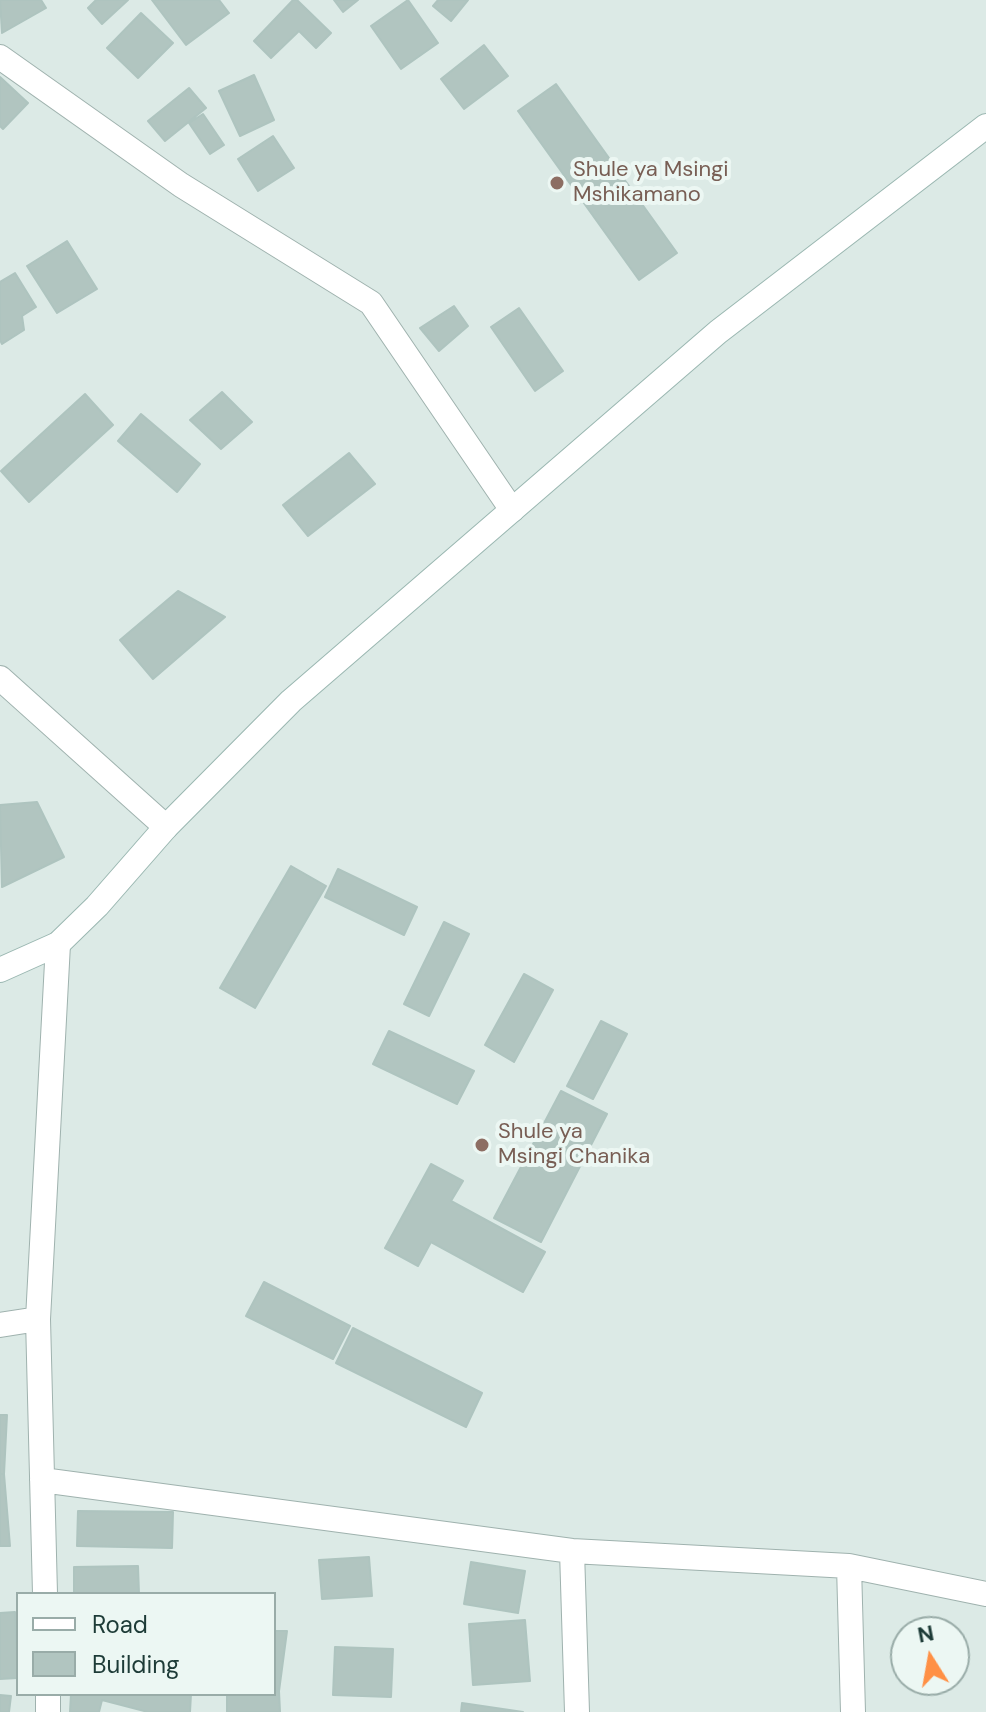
<!DOCTYPE html>
<style>
body{margin:0}
#map{position:relative;width:986px;height:1712px;overflow:hidden;background:#dceae6;font-family:"DM Sans",sans-serif}
canvas{display:block}
.legend{position:absolute;left:16px;top:1592px;width:260px;height:104px;box-sizing:border-box;background:#ecf7f3;border:2px solid #99aca8;margin:0;padding:10px 14px;list-style:none;font-size:24px;color:#1d3b37}
.legend li{display:flex;align-items:center;gap:16px;height:40px}
.legend b{width:40px;border:2px solid #99aca8}
.north{position:absolute;left:890px;top:1616px;width:80px;height:80px;box-sizing:border-box;background:#ecf7f3;border:2px solid #99aca8;border-radius:50%;rotate:349deg;font-size:22px;font-weight:700;line-height:32px;text-align:center;color:#1d3b37}
.north::after{content:'';display:block;margin:auto;width:28px;height:36px;background:#ff9045;clip-path:polygon(50% 0,100% 100%,50% 72%,0 100%)}
</style>
<div id="map">
<canvas width="986" height="1712"></canvas>
<ul class="legend">
<li><b style="height:10px;background:#fff"></b>Road</li>
<li><b style="height:22px;background:#b1c5c0"></b>Building</li>
</ul>
<div class="north">N</div>
</div>
<script>
const g = document.querySelector('canvas').getContext('2d');
g.lineJoin = 'round';
function paint(path, color) { g.fillStyle = color; g.fill(path, 'evenodd'); }
function strokePath(path, color, width, dash) { g.strokeStyle = color; g.lineWidth = width; g.lineCap = dash ? 'butt' : 'round'; g.setLineDash(dash || []); g.stroke(path); }
function label(font, color, halo, rows, align = 'center') {
  g.font = font + ' "DM Sans",sans-serif'; g.lineWidth = 8; g.setLineDash([]); g.textBaseline = 'middle'; g.strokeStyle = halo; g.fillStyle = color; for (const [text, x, y, turn = 0] of rows) {
    g.save(); g.translate(x, y); g.rotate((+turn || 0) * Math.PI / 180); g.textAlign = isNaN(turn) ? turn : align; if (halo) g.strokeText(text, 0, 0); g.fillText(text, 0, 0); g.restore();
  }
}
const building = new Path2D(`
 M0 0H41L46 8 2 33Z
 M96 0H128L102 24 88 8Z
 M152 0H219L229 13 186 45Z
 M293 0H297L331 33 316 48 299 31 271 58 254 41Z
 M334 0H358L343 12Z
 M408 0 438 43 401 69 371 26Z
 M438 0H468L451 21 433 6Z
 M141 13 173 43 138 78 107 48Z
 M484 45 508 76 464 109 441 79Z
 M254 75 274 120 240 136 219 91Z
 M0 77 28 103 3 129 0 126Z
 M556 84 677 253 639 280 518 111Z
 M189 88 206 108 165 141 148 121Z
 M203 114 224 145 210 154 189 123Z
 M273 136 294 168 258 191 238 159Z
 M67 241 97 289 57 313 27 266Z
 M15 273 36 307 22 316 24 330 2 344 0 340V282Z
 M454 306 468 326 439 351 420 328Z
 M519 308 563 371 535 391 491 327Z
 M222 392 252 422 221 449 190 420Z
 M85 394 113 425 29 502 1 471Z
 M141 414 200 464 177 492 118 441Z
 M349 453 375 484 308 536 283 505Z
 M178 591 225 617 153 679 120 640Z
 M37 802 64 857 2 887 0 805Z
 M291 866 326 886 255 1008 220 988Z
 M338 869 417 907 404 935 325 897Z
 M444 922 469 934 429 1016 404 1004Z
 M524 974 553 990 514 1062 485 1045Z
 M601 1021 627 1034 593 1099 567 1086Z
 M389 1031 474 1071 457 1104 373 1064Z
 M561 1091 607 1114 541 1242 494 1218Z
 M431 1164 463 1181 451 1201 545 1252 523 1292 431 1242 418 1266 385 1248Z
 M264 1282 350 1326 333 1359 246 1316Z
 M353 1328 482 1393 466 1427 336 1363Z
 M0 1415H7L4 1474H0Z
 M0 1474H4L10 1546H0Z
 M78 1511 173 1512 172 1548 77 1546Z
 M369 1557 372 1596 322 1599 319 1560Z
 M471 1562 525 1571 518 1613 464 1604Z
 M138 1566 139 1594H74V1567Z
 M15 1612 18 1678 0 1679V1613Z
 M525 1620 530 1681 473 1685 469 1624Z
 M274 1631H287L279 1691H274Z
 M335 1647 393 1649 391 1697 333 1695Z
 M279 1691 280 1712H227V1694H274V1692Z
 M71 1694H191L190 1712H148L102 1700 99 1712H70Z
 M0 1695 11 1696 9 1712H0Z
 M462 1703 523 1712H461Z`);
const minor = new Path2D(`
 M0 57 181 185 371 303 512 510
 M0 678 166 827
 M0 1325 38 1319
 M42 1480 572 1551 849 1566 986 1594
 M572 1551 577 1712
 M849 1566 853 1712
 M45 1594 38 1319 58 944
 M48 1694V1712`);
const secondary = new Path2D(`
 M0 970 58 944 97 906 166 827 291 701 718 332 986 126`);
const markers = [
 [557,183,8,"#8d6e63"],
 [482,1145,8,"#8d6e63"]
];
const educationNames = [
 ["Shule ya Msingi",573,170],
 ["Mshikamano",573,195],
 ["Shule ya",498,1132],
 ["Msingi Chanika",498,1157]
];
paint(building, '#b1c5c0');
strokePath(building, '#aec4bf', 2);
strokePath(minor, '#9fb2ae', 26);
strokePath(secondary, '#9ab7b1', 26);
strokePath(minor, '#fff', 24);
strokePath(secondary, '#fff', 24);
for (const [x, y, r, color] of markers) { const dot = new Path2D(); dot.arc(x, y, r, 0, 2 * Math.PI); g.fillStyle = color; g.fill(dot); strokePath(dot, '#ecf7f3', 3); }
label('22px', '#785e54', '#ecf7f3', educationNames, 'left');
</script>
